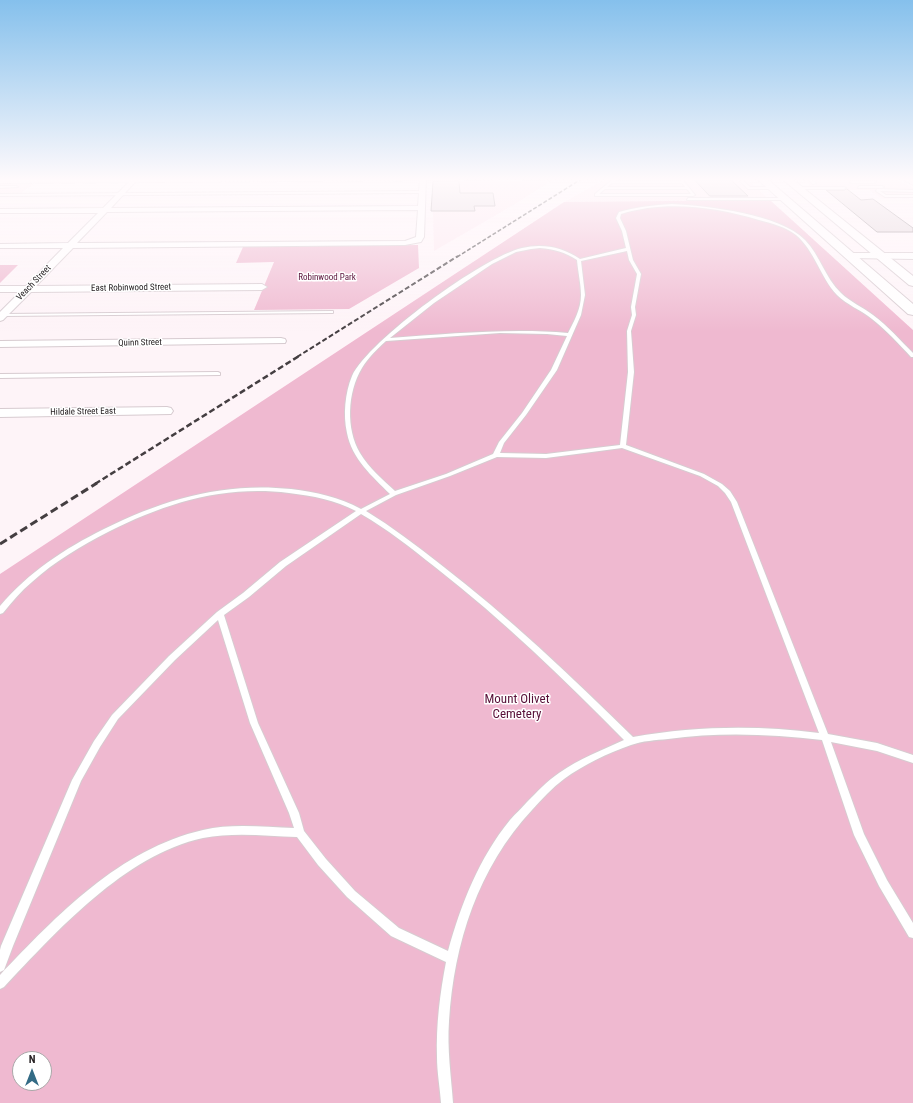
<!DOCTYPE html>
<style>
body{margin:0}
#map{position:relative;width:913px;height:1103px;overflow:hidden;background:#fef4f8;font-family:"Roboto Condensed",sans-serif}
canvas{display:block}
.north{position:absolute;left:12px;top:1051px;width:40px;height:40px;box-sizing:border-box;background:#fff;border:1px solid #a9a7a8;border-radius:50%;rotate:0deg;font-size:11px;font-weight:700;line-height:16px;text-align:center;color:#282325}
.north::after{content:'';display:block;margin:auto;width:14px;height:18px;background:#336b85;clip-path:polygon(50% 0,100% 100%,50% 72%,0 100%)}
</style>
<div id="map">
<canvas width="913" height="1103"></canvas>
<div class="north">N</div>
</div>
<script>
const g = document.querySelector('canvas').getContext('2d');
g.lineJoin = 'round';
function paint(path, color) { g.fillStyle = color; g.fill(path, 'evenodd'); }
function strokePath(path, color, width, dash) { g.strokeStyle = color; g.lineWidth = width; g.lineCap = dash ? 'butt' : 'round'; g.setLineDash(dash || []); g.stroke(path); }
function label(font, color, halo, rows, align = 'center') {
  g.font = font + ' "Roboto Condensed",sans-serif'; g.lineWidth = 3; g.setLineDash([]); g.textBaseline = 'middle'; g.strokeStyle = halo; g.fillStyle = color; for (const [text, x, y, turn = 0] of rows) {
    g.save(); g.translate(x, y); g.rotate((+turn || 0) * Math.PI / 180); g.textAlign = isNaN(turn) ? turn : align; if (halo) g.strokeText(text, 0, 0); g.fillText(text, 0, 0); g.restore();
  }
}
const built = new Path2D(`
 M747 179 770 200 564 202 604 180Z
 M897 179 913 188V198L882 199 870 190H816L804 180Z
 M552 180 517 203 434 251 432 181Z
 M0 184H33L20 194H0Z`);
const green = new Path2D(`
 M770 200 913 330V1103H0V574L564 202ZM20 1059H44V1083H20Z
 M418 245 419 268 349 309 254 310 274 262 236 263 243 247Z
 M0 265H18L0 283Z`);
const building = new Path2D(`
 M695 180H731L748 196H710Z
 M459 181 460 193H493L495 206H474L475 211H431L433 182Z
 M847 189 861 200 873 199 913 228V232H877L826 190H844Z`);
const service = new Path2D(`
 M613 178H615L617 179 614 181H681L678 178H681L695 195 693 196H595V194L613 179ZM612 183H682L685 187H607ZM605 189H687L691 194H599Z
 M806 178H809L816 183 813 184Z
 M742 180 750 187H772L774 188 772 189H748L740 181Z
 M851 181H874L876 182 874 183H850Z
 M0 186H16L18 187 0 188Z
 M859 186H882L884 187 882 188H858Z
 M798 187H844L846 188 844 189H797Z
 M877 189 913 190V192L880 191 886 195H913V197H885L876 191Z
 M423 191 422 193 0 196V194Z
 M688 198H786L788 199 786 200H687Z
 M672 204C708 206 780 214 805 240 820 255 825 278 841 293 850 302 863 307 873 315 888 326 900 340 913 353V357H911C899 344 886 330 872 319 861 310 847 305 837 295 820 277 815 251 796 235 786 227 771 223 759 220 715 207 666 200 621 214L620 218 626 231 633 260 641 274 635 307 636 315 631 331 634 372 626 445 704 474 722 484 730 491 737 502 828 734 877 743 913 755V763L877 751 831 742 864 834 887 880 913 923V938L909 937 879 886 854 835 822 740C771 734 719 732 668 739 656 740 642 741 631 745 608 753 583 765 564 779 552 788 542 799 532 810 478 868 454 943 449 1021 447 1049 451 1076 453 1103H441C440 1088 437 1072 437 1057 436 1025 440 993 446 962L391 936 347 897 318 865 297 837C267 836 234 832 203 838 125 855 57 931 4 987L0 989V975C57 915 120 849 203 830 232 823 264 827 294 828L289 813 250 723 218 620 175 660 118 719 100 747 81 781 13 946 4 970 0 972V950L1 946 72 780 94 741 112 715 169 656 217 612 243 593 280 562 356 511C335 500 313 496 289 493 223 485 166 503 108 532 81 546 55 561 32 582 21 591 12 602 3 613L0 614V606C29 572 64 549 104 529 164 499 224 482 291 489 316 492 339 497 361 509L390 494C372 476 352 459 347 433 343 415 345 393 352 376 369 340 483 257 522 248 542 243 563 247 580 259L626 248 622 231 616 218 619 212C637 207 654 205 672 204ZM540 248C554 249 565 252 577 260 578 272 581 284 581 295 581 309 574 321 568 333 509 328 450 334 390 338L434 303 492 264 516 252 531 249ZM627 251 629 260 637 274 631 307 632 315 627 331 628 372 620 445 546 454 500 453 504 443 526 415 557 370 581 315 585 295 581 261ZM500 333 547 334 567 336 551 370 522 413 499 442 493 454 446 474 395 491C383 480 369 468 360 453 346 429 347 393 362 368 368 358 377 349 386 341ZM622 448 700 476 718 486 725 493 731 502 819 733C757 725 695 726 633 737 571 676 509 617 440 564 416 545 392 527 366 511L396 495 450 476 497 457 546 458ZM361 514C387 529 411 548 435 567 503 620 564 679 624 740 602 750 579 759 559 773 547 781 537 792 527 802 522 808 516 813 510 820 479 858 461 904 448 951L399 928 355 891 326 859 304 831 299 813 258 723 224 615 249 597 286 566Z
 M333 311V313H331L3 316 1 315 3 314Z
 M218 372 220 373V375L0 378V374Z`);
const minor = new Path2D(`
 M134 178 136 179V181L111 208 418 206 420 178H426L424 237 421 242 405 245 73 248 36 286 262 284 267 287 262 290 31 292 3 320 0 321V312L20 292H0V286H26L63 248H0V244L68 243 98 213H0V209L103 208 132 179ZM418 210 416 237 405 241 77 243 107 212Z
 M901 178H908L913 180V185Z
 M852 253H913V259L849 258 848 256 849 254Z
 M281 338 285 339 286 341 285 343 0 347V341Z
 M167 407 171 408 173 411 171 414 0 417V409Z`);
const tertiary = new Path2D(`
 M151 178H457L453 180 0 183V179Z`);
const secondary = new Path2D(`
 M756 178H766L913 304V315L908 314Z
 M781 178H791L913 276V286L909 285Z`);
const railFar3 = new Path2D(`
 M457 257 583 178`);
const railFar2 = new Path2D(`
 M297 357 458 256`);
const railFar1 = new Path2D(`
 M95 484 299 356`);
const rail = new Path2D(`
 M0 544 97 483`);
const farParknames = [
 ["Robinwood Park",327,278]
];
const farStreetnames = [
 ["Veach Street",34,283,-46],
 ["East Robinwood Street",131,288,-1],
 ["Quinn Street",140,343,-1],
 ["Hildale Street East",83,412,-1]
];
const nearParknames = [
 ["Mount Olivet",517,700],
 ["Cemetery",517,715]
];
paint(built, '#fde8f0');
paint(green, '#efb9d0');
paint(building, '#e3d6db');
strokePath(building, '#988d92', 1);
strokePath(service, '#d7cbd0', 2);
strokePath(minor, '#d7cbd0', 2);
strokePath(tertiary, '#d7cbd0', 2);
strokePath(secondary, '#d7cbd0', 2);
paint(service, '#fff');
paint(minor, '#fff');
paint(tertiary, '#fff');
paint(secondary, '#fff');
strokePath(railFar3, '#443e41', 1.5, [4, 2]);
strokePath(railFar2, '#443e41', 2, [5, 2.5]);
strokePath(railFar1, '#443e41', 2.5, [6, 3]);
strokePath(rail, '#443e41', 3, [8, 4]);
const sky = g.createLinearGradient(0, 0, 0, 332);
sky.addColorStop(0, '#85c0ec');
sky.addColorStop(0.54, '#fffafc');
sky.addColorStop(1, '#fffafc00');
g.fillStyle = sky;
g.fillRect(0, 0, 913, 332);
label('9px', '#581038', '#fff', farParknames);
label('9px', '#282325', '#fff', farStreetnames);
label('13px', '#581038', '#fff', nearParknames);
</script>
